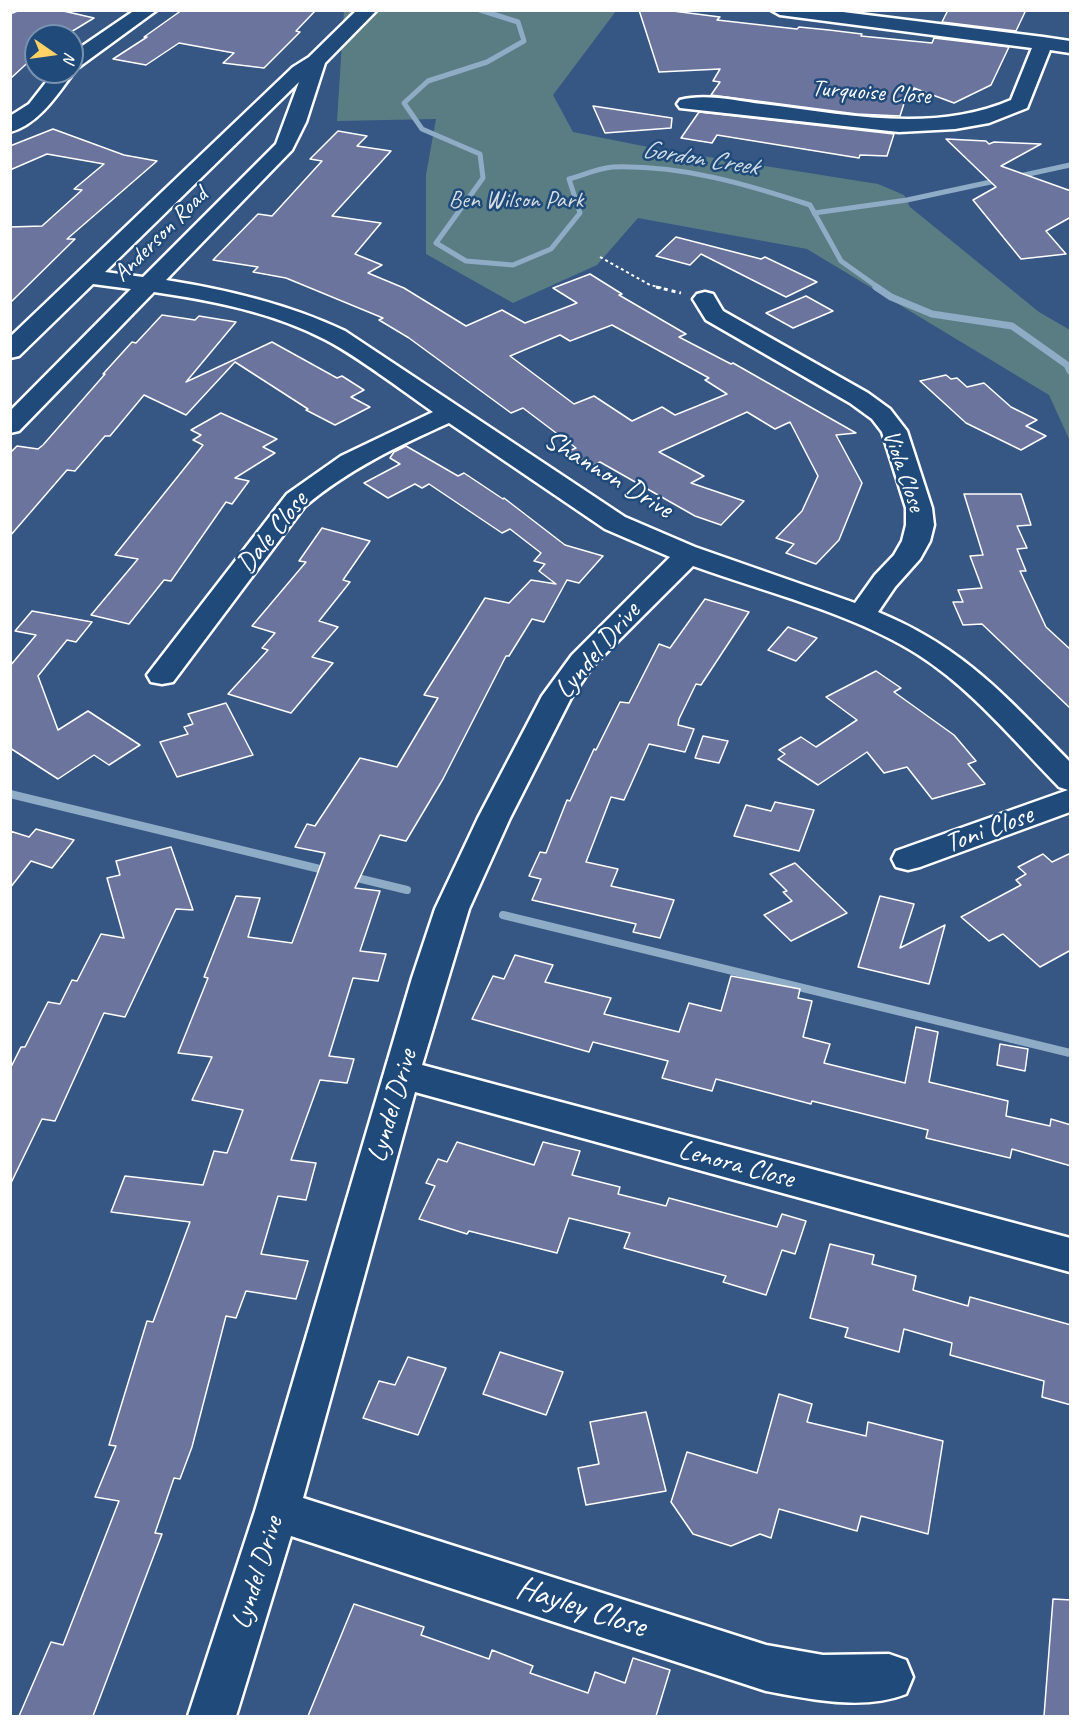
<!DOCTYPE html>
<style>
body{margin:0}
#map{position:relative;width:1081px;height:1727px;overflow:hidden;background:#365784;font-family:Caveat,sans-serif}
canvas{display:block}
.frame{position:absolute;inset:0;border:12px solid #fff;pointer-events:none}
.north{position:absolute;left:24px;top:24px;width:60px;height:60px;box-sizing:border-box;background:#1f4a7a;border:2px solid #7992af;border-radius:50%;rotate:103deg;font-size:16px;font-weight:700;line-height:24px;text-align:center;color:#fff}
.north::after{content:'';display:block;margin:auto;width:21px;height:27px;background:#ffd166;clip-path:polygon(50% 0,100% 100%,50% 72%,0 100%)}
</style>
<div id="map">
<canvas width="1081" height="1727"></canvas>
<div class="frame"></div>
<div class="north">N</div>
</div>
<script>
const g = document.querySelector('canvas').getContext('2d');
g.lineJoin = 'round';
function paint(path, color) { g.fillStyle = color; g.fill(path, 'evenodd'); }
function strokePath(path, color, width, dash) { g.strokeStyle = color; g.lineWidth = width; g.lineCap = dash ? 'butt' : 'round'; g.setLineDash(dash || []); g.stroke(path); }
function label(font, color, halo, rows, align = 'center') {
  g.font = font + ' Caveat,sans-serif'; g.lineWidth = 5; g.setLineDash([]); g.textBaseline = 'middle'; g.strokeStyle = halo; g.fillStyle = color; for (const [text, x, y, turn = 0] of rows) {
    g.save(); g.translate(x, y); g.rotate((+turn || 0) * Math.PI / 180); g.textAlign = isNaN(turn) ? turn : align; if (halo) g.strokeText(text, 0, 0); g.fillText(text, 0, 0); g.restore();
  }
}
const green = new Path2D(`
 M344 11H616L553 95 573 132 658 149 878 184 904 195 910 207 1039 312 1070 330V441L1049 395 807 249 638 218 597 265 513 303 426 254V175L436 119 337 121Z`);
const streamFar2 = new Path2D(`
 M480 10 518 22 524 41 487 62 428 81 404 103 422 129 480 154 483 178 436 243 466 261 513 265 551 249 580 213 569 179C583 175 599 168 613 167 682 165 746 184 810 205L841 261 879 288
 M1015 177 1070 165
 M814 213 907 200 1000 180`);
const streamFar1 = new Path2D(`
 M876 287 891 297 932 314 1012 326 1067 365 1070 371`);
const stream = new Path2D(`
 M10 794 328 871
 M349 876 407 890
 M503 915 1070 1053`);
const building = new Path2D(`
 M20 10H59L94 18 66 35 36 36V55L10 79V14Z
 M182 10H316L296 31 300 32 264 68 223 63 234 53 179 43 146 65 113 59 147 37H144Z
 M639 10H665L720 17 717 20 797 29 799 27 829 30 862 34 861 36 932 43 934 38 1009 47 991 85 954 103 914 88 913 92 908 91 900 116 857 114 711 95 720 82 713 81 720 69 659 72Z
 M948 10H1026L1016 31 942 22Z
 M593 106 672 118 671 128 605 133Z
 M699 112 894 134 887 156 860 155 859 158 717 135 712 143 681 138Z
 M53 129 124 155 157 161 67 239H75L10 303V227L42 226 82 190 74 189 104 164 47 154 10 170V146Z
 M338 131 367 136 357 146 391 151 332 216 381 223 355 254 382 265 368 273 404 288 466 326 502 310 525 323 577 303 553 288 590 274 622 294 619 295 686 334 679 337 731 364 733 363 856 433 836 435 862 483 839 540 816 564 786 553 794 544 776 538 802 511 818 476 790 422 775 429 747 412 659 452 704 476 691 483 744 501 721 525 695 516 600 462 592 466 569 451 576 448 523 408 511 413 409 338 379 320 383 318 286 278 253 272 258 267 213 260 258 214 272 216 322 161 310 159ZM612 325 709 378 705 380 727 394 675 415 662 407 632 421 594 396 574 404 510 356 560 335 570 341Z
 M946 139 986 141 989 144 994 142 1041 144 1001 166 1071 191V217L1046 231 1066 254 1021 259 973 200 996 187Z
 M676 237 761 259 765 257 817 282 786 297 701 254 690 265 656 256Z
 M806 296 833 311 793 328 766 313Z
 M162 315 195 320 199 316 236 322 186 382 272 342 337 378 342 376 364 390 351 397 370 407 335 425 306 410 308 409 235 362 186 415 144 395 110 436H105L75 471 67 470 10 536V453L17 446 38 449 43 445 105 374H103L132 342 136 343Z
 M946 375 951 379 957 378 967 387 984 383 1011 407 1037 420 1026 426 1046 436 1021 450 966 423 920 381Z
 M221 413 277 439 263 447 275 453 235 478 249 481 232 504 226 502 171 581 164 580 129 624 91 615 138 559 115 555 203 445 193 440 201 435 191 430Z
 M406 446 458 476 464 473 503 499 504 498 565 545 603 556 579 583 567 580 544 622 532 619 509 656H506L443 779 406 841 380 835 355 888 380 891 360 951 386 954 378 981 353 978 329 1056 354 1059 347 1083 320 1080 291 1160 316 1163 306 1200 278 1196 261 1254 308 1261 296 1299 246 1291 236 1318 226 1316 192 1447 180 1479 174 1478 155 1533 162 1534 93 1716H19L51 1642 63 1645 119 1501 95 1497 116 1446 109 1445 147 1321 153 1322 190 1222 111 1212 125 1176 203 1185 214 1151 227 1153 243 1110 192 1100 212 1057 178 1053 208 978 204 977 236 896 260 898 248 937 292 943 325 853 295 847 307 824 315 826 360 758 397 767 438 698 424 695 485 598 509 603 531 580 556 584 539 571 545 564 534 561 541 553 510 529 502 533 429 484 422 488 415 484 388 498 364 483 400 464 390 458 394 452Z
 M964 494H1021L1031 525 1017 526 1027 548 1017 549 1026 571H1020L1046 627 1071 650V709L982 624 963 625 953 602H963L958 590 982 588 970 556 983 555Z
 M322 528 370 541 343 580 350 582 319 621 338 627 312 657 333 663 291 713 228 694 268 650 262 648 275 633 252 626 306 562 299 561Z
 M705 599 749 612 701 685 696 684 679 719 678 725 694 729 685 752 649 744 624 800 611 797 586 862 618 869 611 886 674 900 660 938 633 932 636 924 532 900 541 879 529 876 540 852 546 853 567 800 570 801 594 749 596 750 620 702 629 703 659 644 670 648Z
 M32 611 92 622 76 642 67 640 38 676 58 730 88 711 140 745 109 765 94 755 58 779 10 748V666L36 635 15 631Z
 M788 627 817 638 796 661 768 650Z
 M876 671 901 688 894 692 954 735 976 761 968 764 985 784 932 799 907 767 884 773 867 752 818 785 778 759 785 754 779 750 801 737 816 747 857 720 826 697Z
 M226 703 253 755 177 777 160 742 188 734 184 727 193 724 188 714Z
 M703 736 728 741 719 763 695 758Z
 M775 802 814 810 799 851 734 836 746 805 771 811Z
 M36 829 74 840 52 868 31 861 10 888V831L29 837Z
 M171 847 193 910 176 909 125 1017 104 1013 55 1121 42 1119 10 1185V1069L21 1047H25L48 1002 60 1004 72 980 77 981 101 934 124 938 107 878 120 875 116 861Z
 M1071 853V950L1040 967 1003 934 989 941 961 917 1021 885 1016 880 1026 874 1018 867 1043 854 1052 862Z
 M795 863 847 913 791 941 764 915 792 901 783 892 787 891 770 874Z
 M880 896 914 904 900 948 945 925 929 984 858 967Z
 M515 955 553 965 545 982 611 998 604 1014 679 1032 689 1003 721 1011 731 976 800 989 798 998 812 1001 803 1037 830 1044 824 1063 905 1083 916 1027 938 1032 929 1082 1008 1101 1006 1116 1050 1126 1051 1119 1071 1125V1166L1012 1149 1010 1158 926 1138 928 1130 812 1101 811 1104 716 1079 712 1091 662 1078 668 1061 593 1042 589 1052 472 1019 493 976 504 979Z
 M1000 1044 1028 1049 1025 1071 997 1065Z
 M457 1142 534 1165 543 1142 580 1151 572 1175 620 1187 618 1194 666 1206 669 1198 777 1227 782 1214 806 1221 795 1254 782 1250 766 1295 723 1282 726 1276 624 1248 630 1233 569 1218 557 1253 469 1231 467 1234 419 1219 435 1186 426 1183 438 1159 447 1162Z
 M830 1244 874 1255 872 1264 916 1276 913 1290 968 1306 970 1297 1071 1325V1405L1042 1397 1044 1381 950 1355 952 1343 904 1329 899 1352 845 1337 848 1328 810 1318Z
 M500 1352 563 1372 546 1415 483 1394Z
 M408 1357 446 1368 418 1435 363 1418 379 1381 395 1385Z
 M779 1394 812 1404 807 1422 866 1436 868 1422 943 1441 928 1534 861 1516 857 1531 779 1509 771 1538 760 1534 731 1546 693 1534 671 1502 687 1452 757 1473Z
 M646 1412 666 1491 586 1505 578 1468 599 1464 590 1422Z
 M1053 1599 1071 1600V1716H1044Z
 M354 1604 424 1627 421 1635 489 1659 492 1650 533 1666 530 1673 588 1693 595 1672 625 1683 633 1658 670 1670 656 1716H308Z`);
const pathFar1 = new Path2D(`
 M600 257 650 285 662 288`);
const path = new Path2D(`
 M656 287 681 293`);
const minor = new Path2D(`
 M135 10H157L79 67 72 69V53Z
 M357 10H377L325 63 306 122 292 150 166 280C228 290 288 304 345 331L625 517 695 547 855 603 875 575 894 555 902 541 906 525V508L882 432 872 419 850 403 706 320 693 299 697 294 705 292 713 294 723 311 868 393 890 409 907 431 932 508 934 525 930 541 920 559 895 587 878 612C965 648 1006 697 1070 762V812L920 867 908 870 896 867 892 859 896 851 1068 790 1059 787C1014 741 972 689 917 654 852 613 765 592 693 566L592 667 571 698 510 818 469 909 422 1065 1070 1238V1272L415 1092 303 1498 766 1645 823 1655 889 1654 906 1660 913 1677 906 1694C863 1711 810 1699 766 1691L291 1536 236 1716H188L255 1511 412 978 435 909 478 818 542 696 572 655 670 557 605 529 449 423C398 446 349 469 305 506L173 682 162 684 151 682 147 675 287 494 341 456 433 412C400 389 360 358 326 340 272 312 214 301 154 292L19 431 10 433V411L131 289 93 284 19 356 10 358V337L293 67 309 57ZM299 82 276 144 143 277 105 272Z
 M771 10H827L1043 37 1070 41V53L1050 50 1027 108 989 123 955 129 899 132 680 108 677 104 680 100C705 93 737 101 762 104 845 114 932 134 1011 100L1032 48 780 15Z
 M72 70 74 72C58 94 38 125 10 132V116L29 104 54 72H72Z`);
const farStreetnames = [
 ["Turquoise Close",871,93,4],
 ["Anderson Road",161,235,-45],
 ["Viola Close",903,471,71]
];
const farParknames = [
 ["Ben Wilson Park",516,201]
];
const farWaternames = [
 ["Gordon Creek",700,159,9]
];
const streetNames = [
 ["Shannon Drive",608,475,31],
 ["Dale Close",273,533,-51],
 ["Lyndel Drive",598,651,-50],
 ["Toni Close",989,830,-20],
 ["Lyndel Drive",393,1106,-74],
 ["Lenora Close",736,1165,15],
 ["Lyndel Drive",258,1573,-73]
];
const nearStreetnames = [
 ["Hayley Close",581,1608,18]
];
paint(green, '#597d83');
strokePath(streamFar2, '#8eacc5', 5);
strokePath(streamFar1, '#8eacc5', 7);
strokePath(stream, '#8eacc5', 8);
paint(building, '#6a749d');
strokePath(building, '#fff', 1.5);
strokePath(minor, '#fff', 5);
strokePath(pathFar1, '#fff', 2, [3, 3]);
strokePath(path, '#fff', 3, [4, 4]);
paint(minor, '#1f4a7a');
label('24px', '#fff', '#1f4a7a', farStreetnames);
label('24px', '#d6dee0', '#1f4a7a', farParknames);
label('italic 26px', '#d0dce7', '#1f4a7a', farWaternames);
label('28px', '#fff', '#1f4a7a', streetNames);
label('33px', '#fff', '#1f4a7a', nearStreetnames);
</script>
